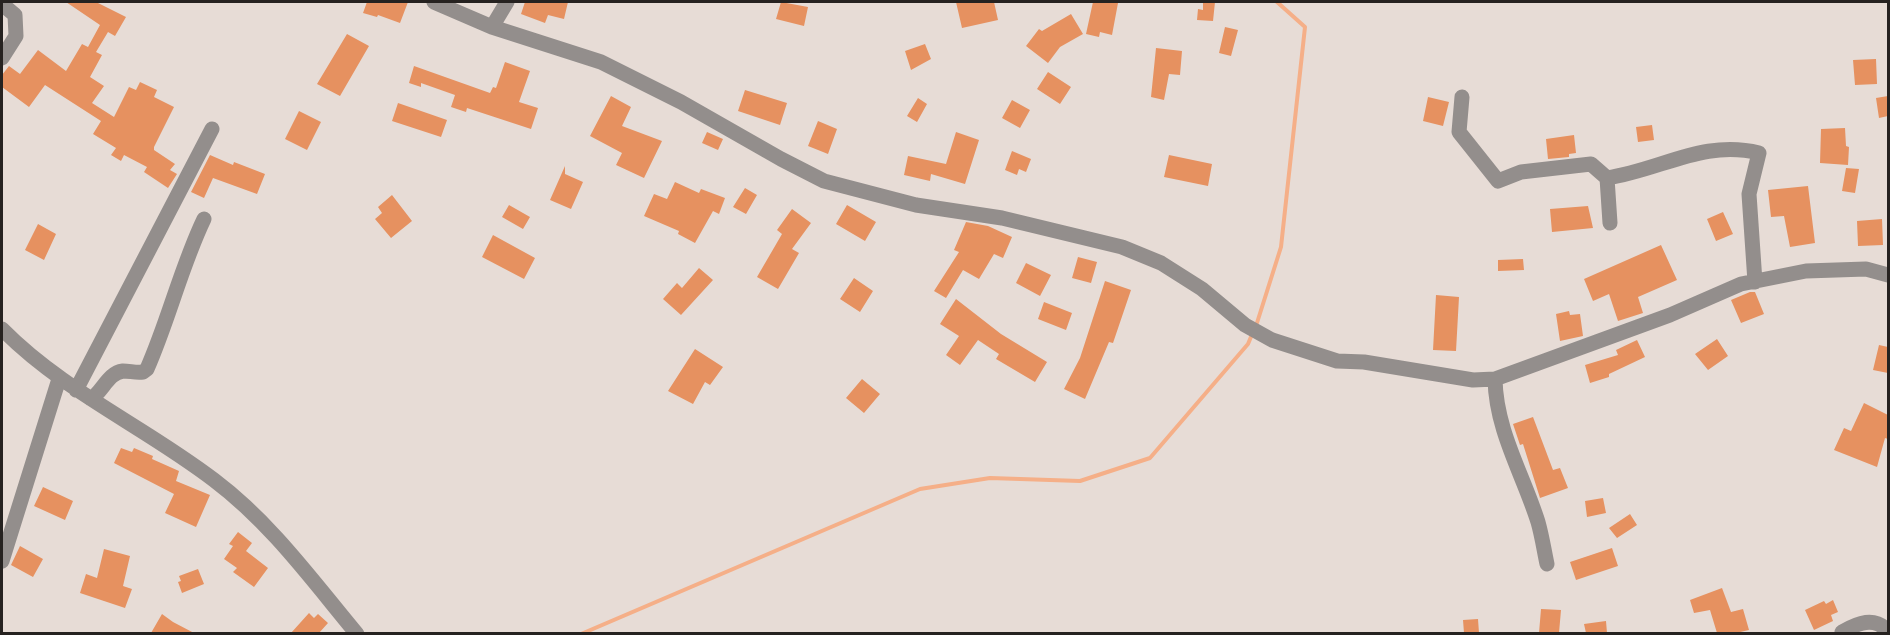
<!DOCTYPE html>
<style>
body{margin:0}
#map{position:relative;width:1890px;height:635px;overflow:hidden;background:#e7dcd6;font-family:"Noto Sans",sans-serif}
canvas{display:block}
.frame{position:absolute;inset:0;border:3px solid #262220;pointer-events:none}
</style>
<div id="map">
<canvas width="1890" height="635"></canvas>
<div class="frame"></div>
</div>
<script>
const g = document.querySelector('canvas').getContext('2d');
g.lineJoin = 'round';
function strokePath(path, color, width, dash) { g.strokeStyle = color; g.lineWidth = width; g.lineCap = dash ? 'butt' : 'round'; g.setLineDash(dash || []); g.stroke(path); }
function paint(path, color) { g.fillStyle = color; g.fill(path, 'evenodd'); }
const stream = new Path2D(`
 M1256 326 1281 247 1305 27 1277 2
 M581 634 920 489 990 478 1080 481 1150 458 1248 344 1253 332`);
const building = new Path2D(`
 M66 2H96L126 17 115 36 108 32 96 52 102 55 90 77 104 86 92 103 114 117 129 87 136 90 140 82 157 90 154 97 174 107 154 147V150L175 164 170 170 177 174 168 188 144 172 147 167 124 155 121 161 111 155 116 148 93 134 101 121 45 85 29 107 2 87V75L9 66 20 74 38 50 66 71 82 44 88 47 100 25Z
 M367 2H408L400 23 378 15 377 17 363 13Z
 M525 2H568L564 19 548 15 545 23 521 14Z
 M781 2 808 7 804 26 776 19Z
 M956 2H994L998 20 962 28Z
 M1093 2 1118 3 1112 35 1100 32 1099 37 1086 34Z
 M1203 2H1215L1213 21 1197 20 1198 9 1203 10Z
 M1071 14 1083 34 1060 47 1048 63 1026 46 1039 29 1042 31Z
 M1225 27 1238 30 1231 56 1219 53Z
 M347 34 369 46 340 96 317 84Z
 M925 44 931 59 911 70 905 51Z
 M1156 48 1182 51 1180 75 1169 74 1164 100 1151 97Z
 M1876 59 1877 84 1855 85 1853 60Z
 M505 62 530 71 519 102 538 108 531 129 467 108 466 112 451 107 455 95 421 83V87L409 83 414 66 490 93 493 87 496 88Z
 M1048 72 1071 87 1060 104 1037 89Z
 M745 90 787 103 780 125 738 111Z
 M611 96 631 107 622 126 662 141 644 178 616 165 622 153 590 136Z
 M1888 96V116L1879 118 1876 98Z
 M1428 97 1449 102 1443 126 1423 121Z
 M918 98 927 104 917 122 907 116Z
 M1012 100 1030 110 1020 128 1002 118Z
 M398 103 447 120 441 137 392 121Z
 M299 111 321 122 307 150 285 139Z
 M818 121 837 129 828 154 808 146Z
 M1652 125 1654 140 1638 142 1636 127Z
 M1845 128 1846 146 1849 147 1848 165 1820 163 1821 129Z
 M707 132 723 139 718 150 702 143Z
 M956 132 979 140 965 184 931 174 930 181 904 175 908 156 946 164Z
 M1574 135 1576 153 1569 154V157L1548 159 1546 139Z
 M1012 151 1031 159 1026 172 1019 169 1017 175 1005 170Z
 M210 155 233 165 234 162 265 174 257 194 213 178 204 198 191 192Z
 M1169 155 1212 164 1208 186 1164 177Z
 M565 166V174L583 182 571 209 550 200Z
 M1846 168 1859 169 1855 193 1842 191Z
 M675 182 699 193 701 189 725 198 719 214 713 211 695 243 678 234 679 231 644 216 654 194 667 199Z
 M1808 186 1815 243 1790 247 1784 216 1771 217 1768 190Z
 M745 188 757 195 746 214 733 207Z
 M392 195 412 221 391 238 375 219 382 213 378 207Z
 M509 205 530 217 523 229 502 217Z
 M847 205 876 222 865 241 836 224Z
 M1588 206 1593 228 1552 232 1550 209Z
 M792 209 811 223 792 249 799 253 778 289 757 277 782 234 777 230Z
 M1723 212 1733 234 1716 241 1707 219Z
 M1882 219 1883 245 1858 246 1857 221Z
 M966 222 988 226 1012 237 1003 258 994 254 979 279 963 270 946 298 934 291 959 252 954 250Z
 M38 224 56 234 44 260 25 250Z
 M493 235 535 258 524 279 482 257Z
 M1661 245 1677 280 1638 297 1643 313 1618 321 1609 294 1593 301 1584 279Z
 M1078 257 1097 262 1091 283 1072 278Z
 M1523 259 1524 270 1498 271V260Z
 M1026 263 1051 275 1040 296 1016 283Z
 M699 268 713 280 681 315 663 299 677 283 682 288Z
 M854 278 873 291 860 312 840 299Z
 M1105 281 1131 290 1113 343 1109 342 1085 399 1064 389 1080 358Z
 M1750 292H1755L1764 314 1741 323 1731 300Z
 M1436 295 1459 297 1456 351 1433 350Z
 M956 299 1001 334 1047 362 1035 382 996 359 999 354 978 340 960 365 946 355 959 336 940 324Z
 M1044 302 1072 313 1066 330 1038 319Z
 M1569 311 1570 315 1580 314 1583 336 1560 341 1556 314Z
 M1717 339 1728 356 1708 370 1695 354Z
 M1637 340 1645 357 1609 374V377L1590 383 1585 365 1618 355 1616 350Z
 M1879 345 1888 347V373L1873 370Z
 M695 349 723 367 710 385 705 382 693 404 668 391Z
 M862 379 880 394 864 413 846 398Z
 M1864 403 1888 415V439L1885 438 1877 467 1834 450 1844 428 1851 431Z
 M1533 417 1553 470 1560 468 1568 488 1540 498 1523 444 1520 445 1513 424Z
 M121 448 132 452 134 448 153 456 152 459 179 471 176 481 210 495 196 527 165 513 174 494 114 463Z
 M43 487 73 501 65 520 34 506Z
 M1603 498 1606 513 1587 517 1585 501Z
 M1630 514 1637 525 1617 538 1609 528Z
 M238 532 252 543 246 551 268 568 254 587 233 572 237 568 224 559 233 546 229 544Z
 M20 546 43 559 33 577 11 565Z
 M1612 548 1618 566 1576 580 1570 562Z
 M104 549 130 556 123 586 132 589 125 608 80 593 86 574 97 578Z
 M198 569 204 584 182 593 178 582 181 581 179 576Z
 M1722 588 1731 612 1743 609 1749 630 1736 633H1717L1710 610 1694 613 1690 600Z
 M1833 600 1838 612 1831 615 1833 621 1814 630 1805 610 1824 601 1826 604Z
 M1541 609 1561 610 1559 633H1539Z
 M309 613 314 618 318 614 328 623 319 633H291Z
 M162 614 173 622 194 633H151Z
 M1478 619 1479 633H1464L1463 620Z
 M1606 621 1607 633H1586L1584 624Z`);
const street = new Path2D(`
 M434 2 492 27 601 62 681 102 781 159 824 181 916 205 1002 218 1122 247 1161 263 1202 289 1245 325 1272 340 1337 361 1364 362 1473 380 1495 379 1670 315 1741 284 1806 271 1866 269 1888 275
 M2 4 15 15 16 36 2 58
 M492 27 507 2
 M1462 97 1459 132 1498 181 1521 172 1591 164 1607 178
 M1610 223 1607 178C1661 170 1704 139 1759 153L1749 194 1755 282
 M2 329C63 391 145 427 214 480 271 523 312 580 357 634
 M1495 379C1496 431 1523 474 1538 522 1542 536 1544 550 1547 564
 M76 390 212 129
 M91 399C103 391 108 373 123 371 130 371 136 373 143 372L147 369C169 319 181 267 204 219
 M2 561 59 379
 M1842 632C1858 623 1874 616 1888 631`);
strokePath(stream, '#f5af88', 4);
paint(building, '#e69160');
strokePath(street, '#938e8c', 15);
</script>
